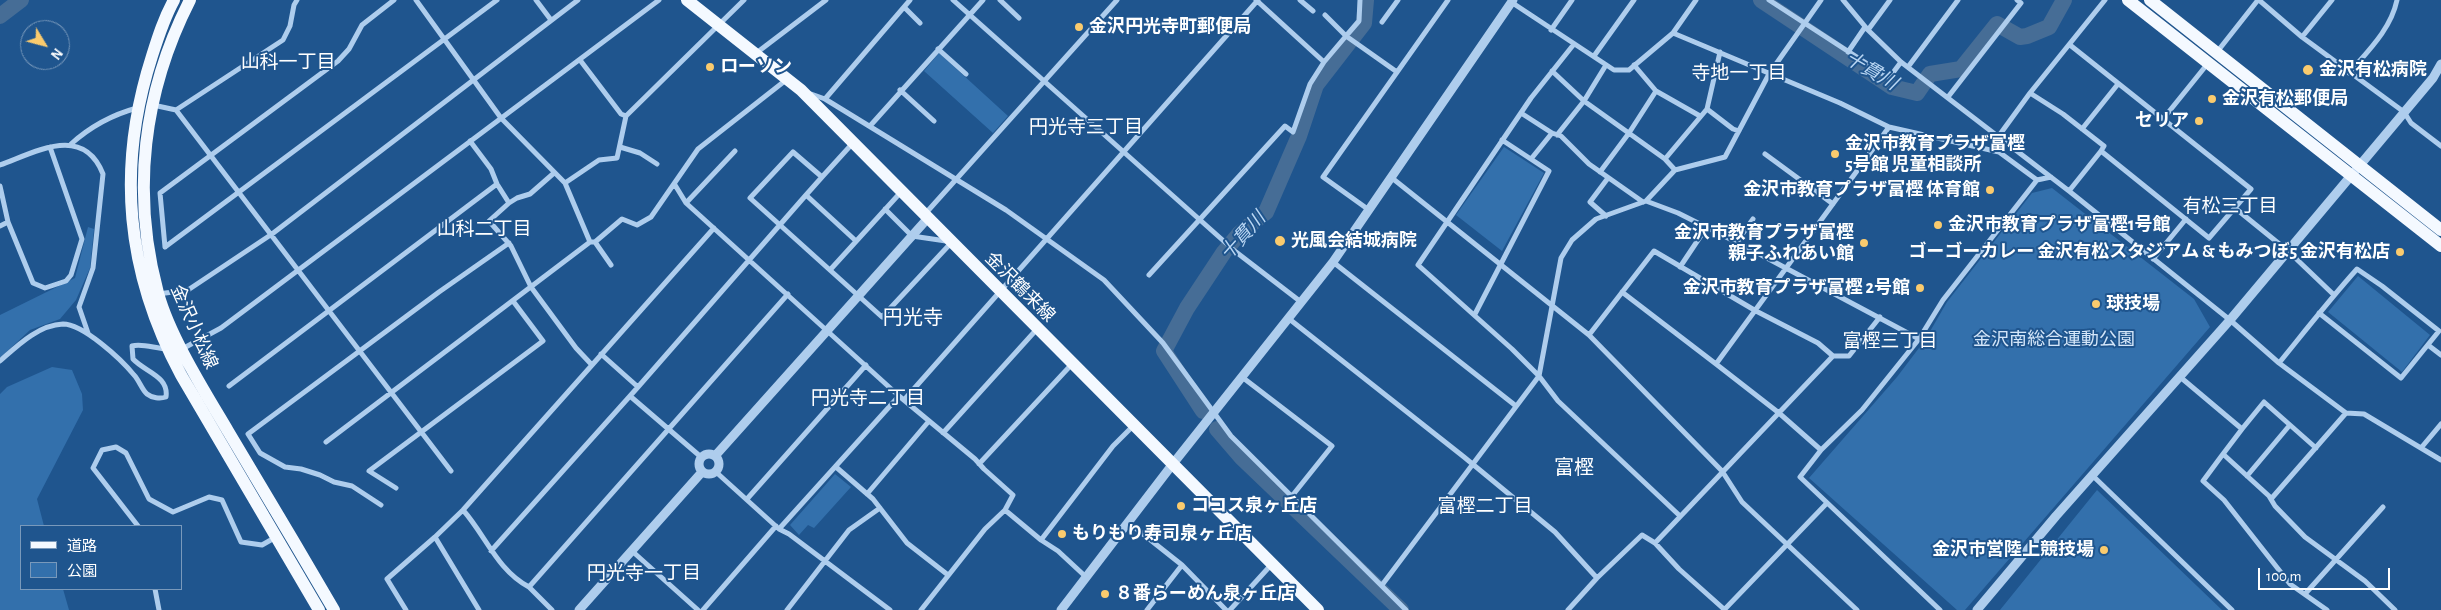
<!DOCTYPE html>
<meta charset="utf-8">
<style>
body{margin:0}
#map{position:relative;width:2441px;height:610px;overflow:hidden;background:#1f558e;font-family:"Alegreya Sans","Noto Sans JP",sans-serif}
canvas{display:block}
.legend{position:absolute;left:20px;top:525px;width:162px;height:65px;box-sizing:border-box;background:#1f558e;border:1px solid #7999bb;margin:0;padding:6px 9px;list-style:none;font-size:15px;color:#fff}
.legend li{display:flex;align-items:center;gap:10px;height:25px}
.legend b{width:25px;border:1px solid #7999bb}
.north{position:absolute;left:20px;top:20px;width:50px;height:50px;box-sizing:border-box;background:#1f558e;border:1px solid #7999bb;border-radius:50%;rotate:127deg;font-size:14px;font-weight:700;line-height:20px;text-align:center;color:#fff}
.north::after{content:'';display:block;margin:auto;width:18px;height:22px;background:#facb6e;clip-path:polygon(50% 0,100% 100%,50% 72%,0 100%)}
.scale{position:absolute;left:2258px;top:568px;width:132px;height:22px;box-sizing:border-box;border:2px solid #fff;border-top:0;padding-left:6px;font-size:15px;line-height:18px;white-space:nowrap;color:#fff;-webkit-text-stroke:4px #1f558e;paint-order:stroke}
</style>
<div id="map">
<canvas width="2441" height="610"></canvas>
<ul class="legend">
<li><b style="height:6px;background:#f4f9ff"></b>道路</li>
<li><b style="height:14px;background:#3370ac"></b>公園</li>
</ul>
<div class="north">N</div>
<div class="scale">100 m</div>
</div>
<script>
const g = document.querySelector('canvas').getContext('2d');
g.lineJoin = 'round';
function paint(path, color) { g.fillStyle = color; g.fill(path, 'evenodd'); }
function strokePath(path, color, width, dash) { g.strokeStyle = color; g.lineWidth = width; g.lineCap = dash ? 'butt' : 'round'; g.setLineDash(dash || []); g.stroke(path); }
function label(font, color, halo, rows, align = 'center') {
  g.font = font + ' "Alegreya Sans","Noto Sans JP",sans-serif'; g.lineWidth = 4; g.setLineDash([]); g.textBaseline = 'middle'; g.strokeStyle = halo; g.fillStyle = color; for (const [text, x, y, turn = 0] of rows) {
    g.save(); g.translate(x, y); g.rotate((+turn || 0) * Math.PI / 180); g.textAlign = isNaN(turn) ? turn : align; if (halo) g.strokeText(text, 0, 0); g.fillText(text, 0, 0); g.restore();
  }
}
const green = new Path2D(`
 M939 53 1008 116 993 133 924 71Z
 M1504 147 1544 173 1502 251 1456 215Z
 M2052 188 2194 299 2210 327 1965 610H1957L1809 478 1897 377 1925 340 1947 302 2032 193Z
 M88 227 94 229 90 268 76 300 60 319 30 330 0 358V315L75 278Z
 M2358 276 2430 335 2402 372 2328 312Z
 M52 367 72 370 82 394 83 410 37 499 44 526H21V589H63L69 610H0V394L7 387Z
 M835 474 851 487 814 528 808 525 799 535 790 525Z
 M2097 490 2222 610H2000Z`);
const river = new Path2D(`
 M1761 0 1892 87 1917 93 1930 74 1961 69 1997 24 2020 37 2027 36 2049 27 2064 0
 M0 16 21 0
 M1203 411 1164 351 1187 308 1224 252 1239 234 1266 212 1299 136 1316 85 1364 23 1366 0
 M1217 429 1242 458 1401 610`);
const minor = new Path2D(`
 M416 0 501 118 565 183 599 160 617 158 626 116 744 0
 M536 0 551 20
 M953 0 1236 252 1301 302
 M1000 0 1019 18
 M1256 0 1324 62 1346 36 1397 72
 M1300 0 1313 11
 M1769 0 1889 78 1901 62
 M1843 0 1868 30 1901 62 2069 191 2230 320 2279 363 2346 413 2364 414 2441 460
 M2259 0 2302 37 2404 112 2411 123 2441 146
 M1511 2 1614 70H1629L1673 33 1696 0
 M904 7 920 23
 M1325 15 1346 36 1359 21 1360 0
 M1382 22 1398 0
 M1551 30 1572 0
 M1868 30 1890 0
 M1673 33 1840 103 1889 127 1999 152 2037 180
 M2302 37 2332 0
 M1574 44 1531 98 1418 265 1512 349 1539 376 1558 401 1680 516
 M2070 45 2163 119
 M938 49 966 74
 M1848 52 1865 27
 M2217 52 2258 0
 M755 54 826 0
 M1594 56 1634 0
 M580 60 621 114 626 116
 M1908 67 1958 0
 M1552 71 1584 101 1665 159
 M2349 73C2368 51 2391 29 2397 0
 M900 90 934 121
 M1656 91 1700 116
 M2030 93 2063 114 2104 146 2101 151 2209 238 2251 189 2163 119 2209 62
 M811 94 825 99 1006 210 1104 280 1163 343 1231 436 1406 610
 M1948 97 2021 3 2017 0
 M825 99 910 0
 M153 105 176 110 283 40 290 26 294 5 297 0
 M1707 109 1733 129 1739 131
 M176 110 451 471
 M1521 113 1552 133 1561 136 1589 164 1643 202
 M870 126 983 0
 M2082 129 2118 84
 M1557 135 1584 101 1606 65
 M1998 137 2030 93 2105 0
 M470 141 491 169 497 184 509 203
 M71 144C91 126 111 115 137 108
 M852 144 822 177 793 152 750 198 882 317 951 243
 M620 147 640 153 657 164
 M1765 154 1833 204
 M1531 159 1552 133
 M0 165C36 152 83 124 103 174L93 268 79 307 88 333
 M1675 170 1665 159 1707 109 1720 52
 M1600 172 1629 133 1656 91 1634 65
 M554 173 530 194 517 198 509 203 489 221 511 246 531 287 576 348 591 364
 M822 177 806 195 856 241
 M1392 178 1589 335 1722 471 1742 502 1857 610
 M565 183 590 242
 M675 185 686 203 899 396 975 459 984 469 1013 495 1005 510 985 529 921 610
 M0 186 8 222 33 283 45 288 66 281 71 275 82 239 50 147
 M2069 191 2101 151
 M1646 201 1678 213 1750 249 1919 339
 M686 203 735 151
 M2235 208 2288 251 2334 295
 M885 209 912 236 946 241
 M1369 210 1323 177 1448 0
 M925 214 1117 0
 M1606 216 1590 202 1608 178
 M0 226 8 222
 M595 242 611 265
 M1736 243 1753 219
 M165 247 497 0
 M165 247 160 193 338 61 349 49 362 25 394 0
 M2153 259 2186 219
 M1333 262 1516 406
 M1680 267 1706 228
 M830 270 901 192
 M1149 275 1285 126 1293 132 1310 84 1324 62
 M1622 292 1716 364
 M158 294 188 290 272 234 578 0
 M1475 314 1549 171 1502 140
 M1288 318 1464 457 1555 532 1597 578
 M1589 335 1654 251 1756 311 1818 343 1833 356
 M2428 345 2441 355
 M182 349 221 328 659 0
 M601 354 638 387 630 396 701 457
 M0 361C17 346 38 325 63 324 83 324 121 359 134 375 139 380 142 390 147 394 152 398 160 399 166 397 169 376 145 372 133 359L132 346C143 343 156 349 168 349
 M2279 363C2305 331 2330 299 2357 269L2382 286 2439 331 2401 378 2319 313
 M2179 376 2242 429 2223 454 2269 496 2275 506 2305 537 2365 581 2395 610
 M1242 377 1332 446 1292 496
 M229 386 497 184
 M638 387 806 195
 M904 400 1258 0
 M2242 429 2264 402 2316 448
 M943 433 1037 329
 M326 442 590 242H595L622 219 637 225 651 217 698 149 786 80
 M2421 448 2441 424
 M1821 450 1779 413 1716 364 1889 127
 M2223 454 2203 481 2224 500 2290 584 2327 610
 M979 464 1072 364
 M836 467 873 499 907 543 948 575
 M716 472 779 529 789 534 890 610
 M2092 475 2232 610
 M2247 476 2289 426
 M396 488 369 471 543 341 513 301
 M867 494 929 421
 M747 499 866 365
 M2271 499 2346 413
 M381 505 352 486 334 482 320 475 301 469 285 467 260 453 248 434 439 292 509 243
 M463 510C486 536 497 570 529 587L788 294
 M1005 510 1041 540 1113 446 1133 426
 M1129 523 1182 565 1226 610
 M138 526 93 468 102 450 116 447 126 453 149 499 173 512 209 497 222 500 241 542 262 545 276 537
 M779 529 899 396
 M1041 540 1058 551 1086 577
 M1655 543 1833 356H1849L1880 317
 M491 551 630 396
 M632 551 698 610
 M1382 585 1539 376 1561 258 1572 240 1596 219 1646 201 1675 170 1725 157 1769 74 1821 0
 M529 587 552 610
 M155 589 159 610
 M2305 594 2383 507
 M406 610 387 579 435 537
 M479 610 435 537 463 510 714 228
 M703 610 776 526
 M787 610 849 530 880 508
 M1147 610 1182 565
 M1230 610 1271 565
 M1568 610 1597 578 1642 535 1655 543 1679 569 1725 610
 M1724 610 1827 503
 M1940 610 1800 477 1821 450 1862 410 1919 339 1943 300 2037 180 2051 177`);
const tertiary = new Path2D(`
 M699 464a10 10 0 1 1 20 0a10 10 0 1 1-20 0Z
 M715 456 928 218
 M579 610 702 472
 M1061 610 1172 465 1333 262 1513 0
 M1977 610 2056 516 2230 320 2433 78 2441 64`);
const primary = new Path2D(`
 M174 0C164 18 158 37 152 56 116 168 126 272 181 375L319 610
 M190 0C143 92 131 193 158 293 170 337 205 392 228 431 264 491 299 550 334 610
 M687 0 801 90 1318 610
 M2128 0 2441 246
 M2150 0 2441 230`);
const markers = [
 [1079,27,5,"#facb6e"],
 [710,67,5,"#facb6e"],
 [2308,70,6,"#facb6e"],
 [2212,99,5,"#facb6e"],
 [2199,121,5,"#facb6e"],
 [1835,154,5,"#facb6e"],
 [1990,190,5,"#facb6e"],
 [1938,225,5,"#facb6e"],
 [1280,241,6,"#facb6e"],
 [1864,243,5,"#facb6e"],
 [2400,252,5,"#facb6e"],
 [1920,288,5,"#facb6e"],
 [2096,304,5,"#facb6e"],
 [1181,506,5,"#facb6e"],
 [1062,534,5,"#facb6e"],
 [2104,550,5,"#facb6e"],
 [1105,594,5,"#facb6e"]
];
const poiNames = [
 ["金沢円光寺町郵便局",1089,27],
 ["ローソン",720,67],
 ["金沢有松病院",2319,70],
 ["金沢有松郵便局",2222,99],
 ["セリア",2189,121,"right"],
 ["金沢市教育プラザ富樫",1845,144],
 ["5号館 児童相談所",1845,165],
 ["金沢市教育プラザ富樫 体育館",1980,190,"right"],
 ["金沢市教育プラザ富樫1号館",1948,225],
 ["金沢市教育プラザ富樫",1854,233,"right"],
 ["親子ふれあい館",1854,254,"right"],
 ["光風会結城病院",1291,241],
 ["ゴーゴーカレー 金沢有松スタジアム & もみつぼ5 金沢有松店",2390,252,"right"],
 ["金沢市教育プラザ富樫 2号館",1910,288,"right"],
 ["球技場",2106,304],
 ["ココス泉ヶ丘店",1191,506],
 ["もりもり寿司泉ヶ丘店",1072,534],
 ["金沢市営陸上競技場",2094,550,"right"],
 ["８番らーめん泉ヶ丘店",1115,594]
];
const streetNames = [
 ["金沢鶴来線",1020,287,45],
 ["金沢小松線",194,327,66]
];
const parkNames = [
 ["金沢南総合運動公園",2054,340]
];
const neighbourhoodNames = [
 ["山科一丁目",288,62],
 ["寺地一丁目",1739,73],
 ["円光寺三丁目",1086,127],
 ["有松三丁目",2230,206],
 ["山科二丁目",484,229],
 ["富樫三丁目",1890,341],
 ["円光寺二丁目",868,398],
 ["富樫二丁目",1485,506],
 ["円光寺一丁目",644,573]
];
const waterNames = [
 ["十貫川",1871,71,30],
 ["十貫川",1243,236,-48]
];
const quarterNames = [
 ["円光寺",913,318],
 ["富樫",1574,468]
];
paint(green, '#3370ac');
strokePath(river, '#466d96', 16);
strokePath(minor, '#aecded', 5);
strokePath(tertiary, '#aecded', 9);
strokePath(primary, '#f4f9ff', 12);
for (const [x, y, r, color] of markers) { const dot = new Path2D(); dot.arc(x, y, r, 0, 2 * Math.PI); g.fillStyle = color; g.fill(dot); strokePath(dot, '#1f558e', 2); }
label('bold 18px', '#fff', '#1f558e', poiNames, 'left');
label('18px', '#fff', '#1f558e', streetNames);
label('18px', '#d4e6f9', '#1f558e', parkNames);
label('19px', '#fff', '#1f558e', neighbourhoodNames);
label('italic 19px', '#bad7f4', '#1f558e', waterNames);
label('20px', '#fff', '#1f558e', quarterNames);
</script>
